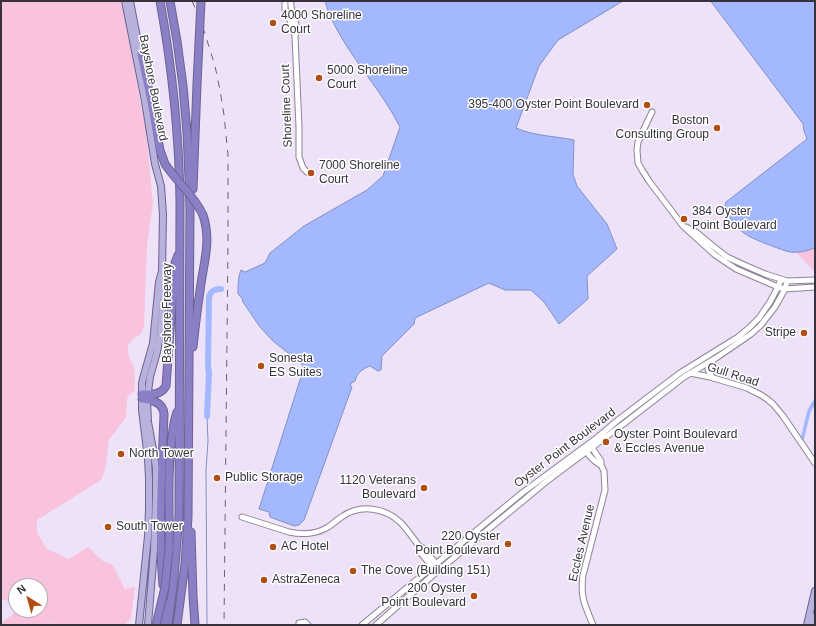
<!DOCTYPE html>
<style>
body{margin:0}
#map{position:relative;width:816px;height:626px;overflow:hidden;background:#eee2f8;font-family:Arial,sans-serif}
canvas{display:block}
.frame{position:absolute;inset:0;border:2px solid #36313a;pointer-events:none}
.north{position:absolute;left:8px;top:578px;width:40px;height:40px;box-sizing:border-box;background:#fff;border:1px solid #afadb0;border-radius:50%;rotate:323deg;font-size:11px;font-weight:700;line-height:16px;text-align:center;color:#36313a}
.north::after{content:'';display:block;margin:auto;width:14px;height:18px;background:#b14f13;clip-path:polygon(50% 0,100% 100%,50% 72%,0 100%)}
</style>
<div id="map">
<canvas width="816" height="626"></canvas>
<div class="frame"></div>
<div class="north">N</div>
</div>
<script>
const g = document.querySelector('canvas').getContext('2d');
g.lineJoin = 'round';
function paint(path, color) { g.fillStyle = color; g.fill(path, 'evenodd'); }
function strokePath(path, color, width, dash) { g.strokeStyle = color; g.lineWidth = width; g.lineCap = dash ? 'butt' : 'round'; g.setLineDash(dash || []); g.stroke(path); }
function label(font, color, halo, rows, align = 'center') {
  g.font = font + ' Arial,sans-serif'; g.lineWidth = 3; g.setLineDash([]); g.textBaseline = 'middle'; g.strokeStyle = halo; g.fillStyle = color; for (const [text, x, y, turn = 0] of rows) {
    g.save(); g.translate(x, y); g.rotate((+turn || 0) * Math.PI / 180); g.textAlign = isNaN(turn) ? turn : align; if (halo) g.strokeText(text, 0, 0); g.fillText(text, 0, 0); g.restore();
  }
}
const green = new Path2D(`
 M1 1H121L124 14 146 131 153 203 147 246 144 326 141 334C131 339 125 345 129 356 130 360 133 364 134 368 136 375 134 384 135 391L130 394 127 399 126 417 109 440 105 470 101 480 37 520V533L47 549 69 559 88 547 103 561 113 565 125 589 135 587 131 618 125 625H56L54 623 48 625H1V623L17 611 8 601 1 599ZM16 586H40V610H16Z
 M815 249V272L796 252Z`);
const water = new Path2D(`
 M325 1H623L558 40 539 66 516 128C534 136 555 136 574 140L573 174 577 186 607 224 617 249 587 276 588 299 559 324 544 302 531 290H505L489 283 415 318 414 324 382 356 381 370 378 371 370 366C362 369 357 373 355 381L350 384 352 387 304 520 299 525 294 526 270 517 269 512 259 509 300 380 304 372 302 364 273 341 260 327 243 302 242 298 238 294C238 286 238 277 241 270L245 272 265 263 270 253 304 226 367 190 383 176 400 127C381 89 349 57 331 18 328 13 327 7 325 1Z
 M711 1H815V248C807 251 798 253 790 252 784 251 778 248 772 246 753 239 737 233 728 214 726 209 724 206 726 202L807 139 804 131 803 124Z`);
const stream = new Path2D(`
 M207 625 206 470 208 441 207 416`);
const canal = new Path2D(`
 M803 443 802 440 809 411 815 401`);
const river = new Path2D(`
 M207 416 209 373 208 366 209 298C210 291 214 289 221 289`);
const minor = new Path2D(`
 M285 1V10L292 25 295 36 299 127V157L303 168 307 172
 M291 1C289 14 301 25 295 36
 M652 112 642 133 638 142 637 150 638 163 642 170 649 181 683 226 715 255 736 269 778 287 785 289 815 287
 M686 227 696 232 714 247 727 257 742 264 765 274 787 281 815 280
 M709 363 708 370 713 378
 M690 373 710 377 747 388 761 395 767 399 773 404 783 416 815 463
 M590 445 601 461V465L604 471 605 490 583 575C580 598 585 605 593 625
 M585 450C590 456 593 462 601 465
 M242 517 289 532C302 535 317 534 328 527 333 524 338 519 343 516 361 504 385 508 400 522 407 529 413 538 419 546L423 548 439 567
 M419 546V551L435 570
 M299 625V623L305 622 308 625
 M362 625 522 493 598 437 618 420 680 373 738 337 749 328 759 318 770 302 778 287 781 279
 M376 625 433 575 547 481 622 425 684 377 716 358 751 334 760 326 775 307 785 289 787 281`);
const major = new Path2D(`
 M125 1 145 101 155 164 161 186 163 215 162 271 159 282 153 343 144 375 142 383V410L148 459 149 478V509L148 536 139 625
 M130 1 141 58
 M148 625 154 550 156 495V468L153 449 148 422 147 399 150 377 157 352 160 336 165 282 163 273
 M807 625 815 591
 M813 625 815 616`);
const highway = new Path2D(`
 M160 1C172 67 179 133 180 200L179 516 174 578 168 625
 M170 1 177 41 183 86 187 132 189 179 190 209 188 517 185 564 177 625
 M141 54 151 101 160 150 165 164
 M193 189 197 84
 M193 347C195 328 197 310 200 291 203 264 212 242 203 215
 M142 394C152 394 160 396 166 386L175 263 178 255
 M142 399C152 400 163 402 164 414 162 471 158 528 163 585
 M191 532 193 596 195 625
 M169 549C170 514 167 480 171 446 172 434 173 423 177 412
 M162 625 164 601`);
const rail = new Path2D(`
 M192 1 201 21 215 66 220 90 224 115 228 155V242L224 625`);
const highwayBridge = new Path2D(`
 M197 84 201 1
 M165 164C177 182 194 195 203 215
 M156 625 165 587 169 549`);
const markers = [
 [273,23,4,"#b14f13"],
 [319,78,4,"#b14f13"],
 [647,105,4,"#b14f13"],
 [717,128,4,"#b14f13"],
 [311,173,4,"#b14f13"],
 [684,219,4,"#b14f13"],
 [804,333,4,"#b14f13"],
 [261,366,4,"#b14f13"],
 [606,442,4,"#b14f13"],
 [121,454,4,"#b14f13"],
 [217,478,4,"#b14f13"],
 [424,488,4,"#b14f13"],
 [108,527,4,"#b14f13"],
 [508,544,4,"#b14f13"],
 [273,547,4,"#b14f13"],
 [353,571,4,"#b14f13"],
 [264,580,4,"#b14f13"],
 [474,596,4,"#b14f13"]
];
const poiNames = [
 ["4000 Shoreline",281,16],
 ["Court",281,30],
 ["5000 Shoreline",327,71],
 ["Court",327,85],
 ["395-400 Oyster Point Boulevard",639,105,"right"],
 ["Boston",709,121,"right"],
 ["Consulting Group",709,135,"right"],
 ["7000 Shoreline",319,166],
 ["Court",319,180],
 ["384 Oyster",692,212],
 ["Point Boulevard",692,226],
 ["Stripe",796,333,"right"],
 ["Sonesta",269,359],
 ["ES Suites",269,373],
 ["Oyster Point Boulevard",614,435],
 ["& Eccles Avenue",614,449],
 ["North Tower",129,454],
 ["Public Storage",225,478],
 ["1120 Veterans",416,481,"right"],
 ["Boulevard",416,495,"right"],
 ["South Tower",116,527],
 ["220 Oyster",500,537,"right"],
 ["Point Boulevard",500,551,"right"],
 ["AC Hotel",281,547],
 ["The Cove (Building 151)",361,571],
 ["AstraZeneca",272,580],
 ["200 Oyster",466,589,"right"],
 ["Point Boulevard",466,603,"right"]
];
const streetNames = [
 ["Bayshore Boulevard",153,88,79],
 ["Shoreline Court",287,106,-92],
 ["Bayshore Freeway",168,313,-90],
 ["Gull Road",733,375,18],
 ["Oyster Point Boulevard",565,448,-37],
 ["Eccles Avenue",582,543,-77]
];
paint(green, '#fac3dd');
paint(water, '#a3b8fe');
strokePath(water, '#8290c3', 1);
strokePath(stream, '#8290c3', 1);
strokePath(canal, '#a3b8fe', 3.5);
strokePath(river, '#a3b8fe', 6);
strokePath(minor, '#8e8397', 7);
strokePath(major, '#6d6394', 8);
strokePath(highway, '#6d6394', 9);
strokePath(minor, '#fff', 5);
strokePath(major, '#b9b2dc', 6);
strokePath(highway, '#8a7ec4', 7);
strokePath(rail, '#69626f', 1, [7, 7]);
strokePath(highwayBridge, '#6d6394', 9, []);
strokePath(highwayBridge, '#8a7ec4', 7);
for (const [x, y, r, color] of markers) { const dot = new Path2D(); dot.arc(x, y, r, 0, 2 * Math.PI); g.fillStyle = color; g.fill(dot); strokePath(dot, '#fff', 1.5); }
label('12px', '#36313a', '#fff', poiNames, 'left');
label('12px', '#36313a', '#fff', streetNames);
</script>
